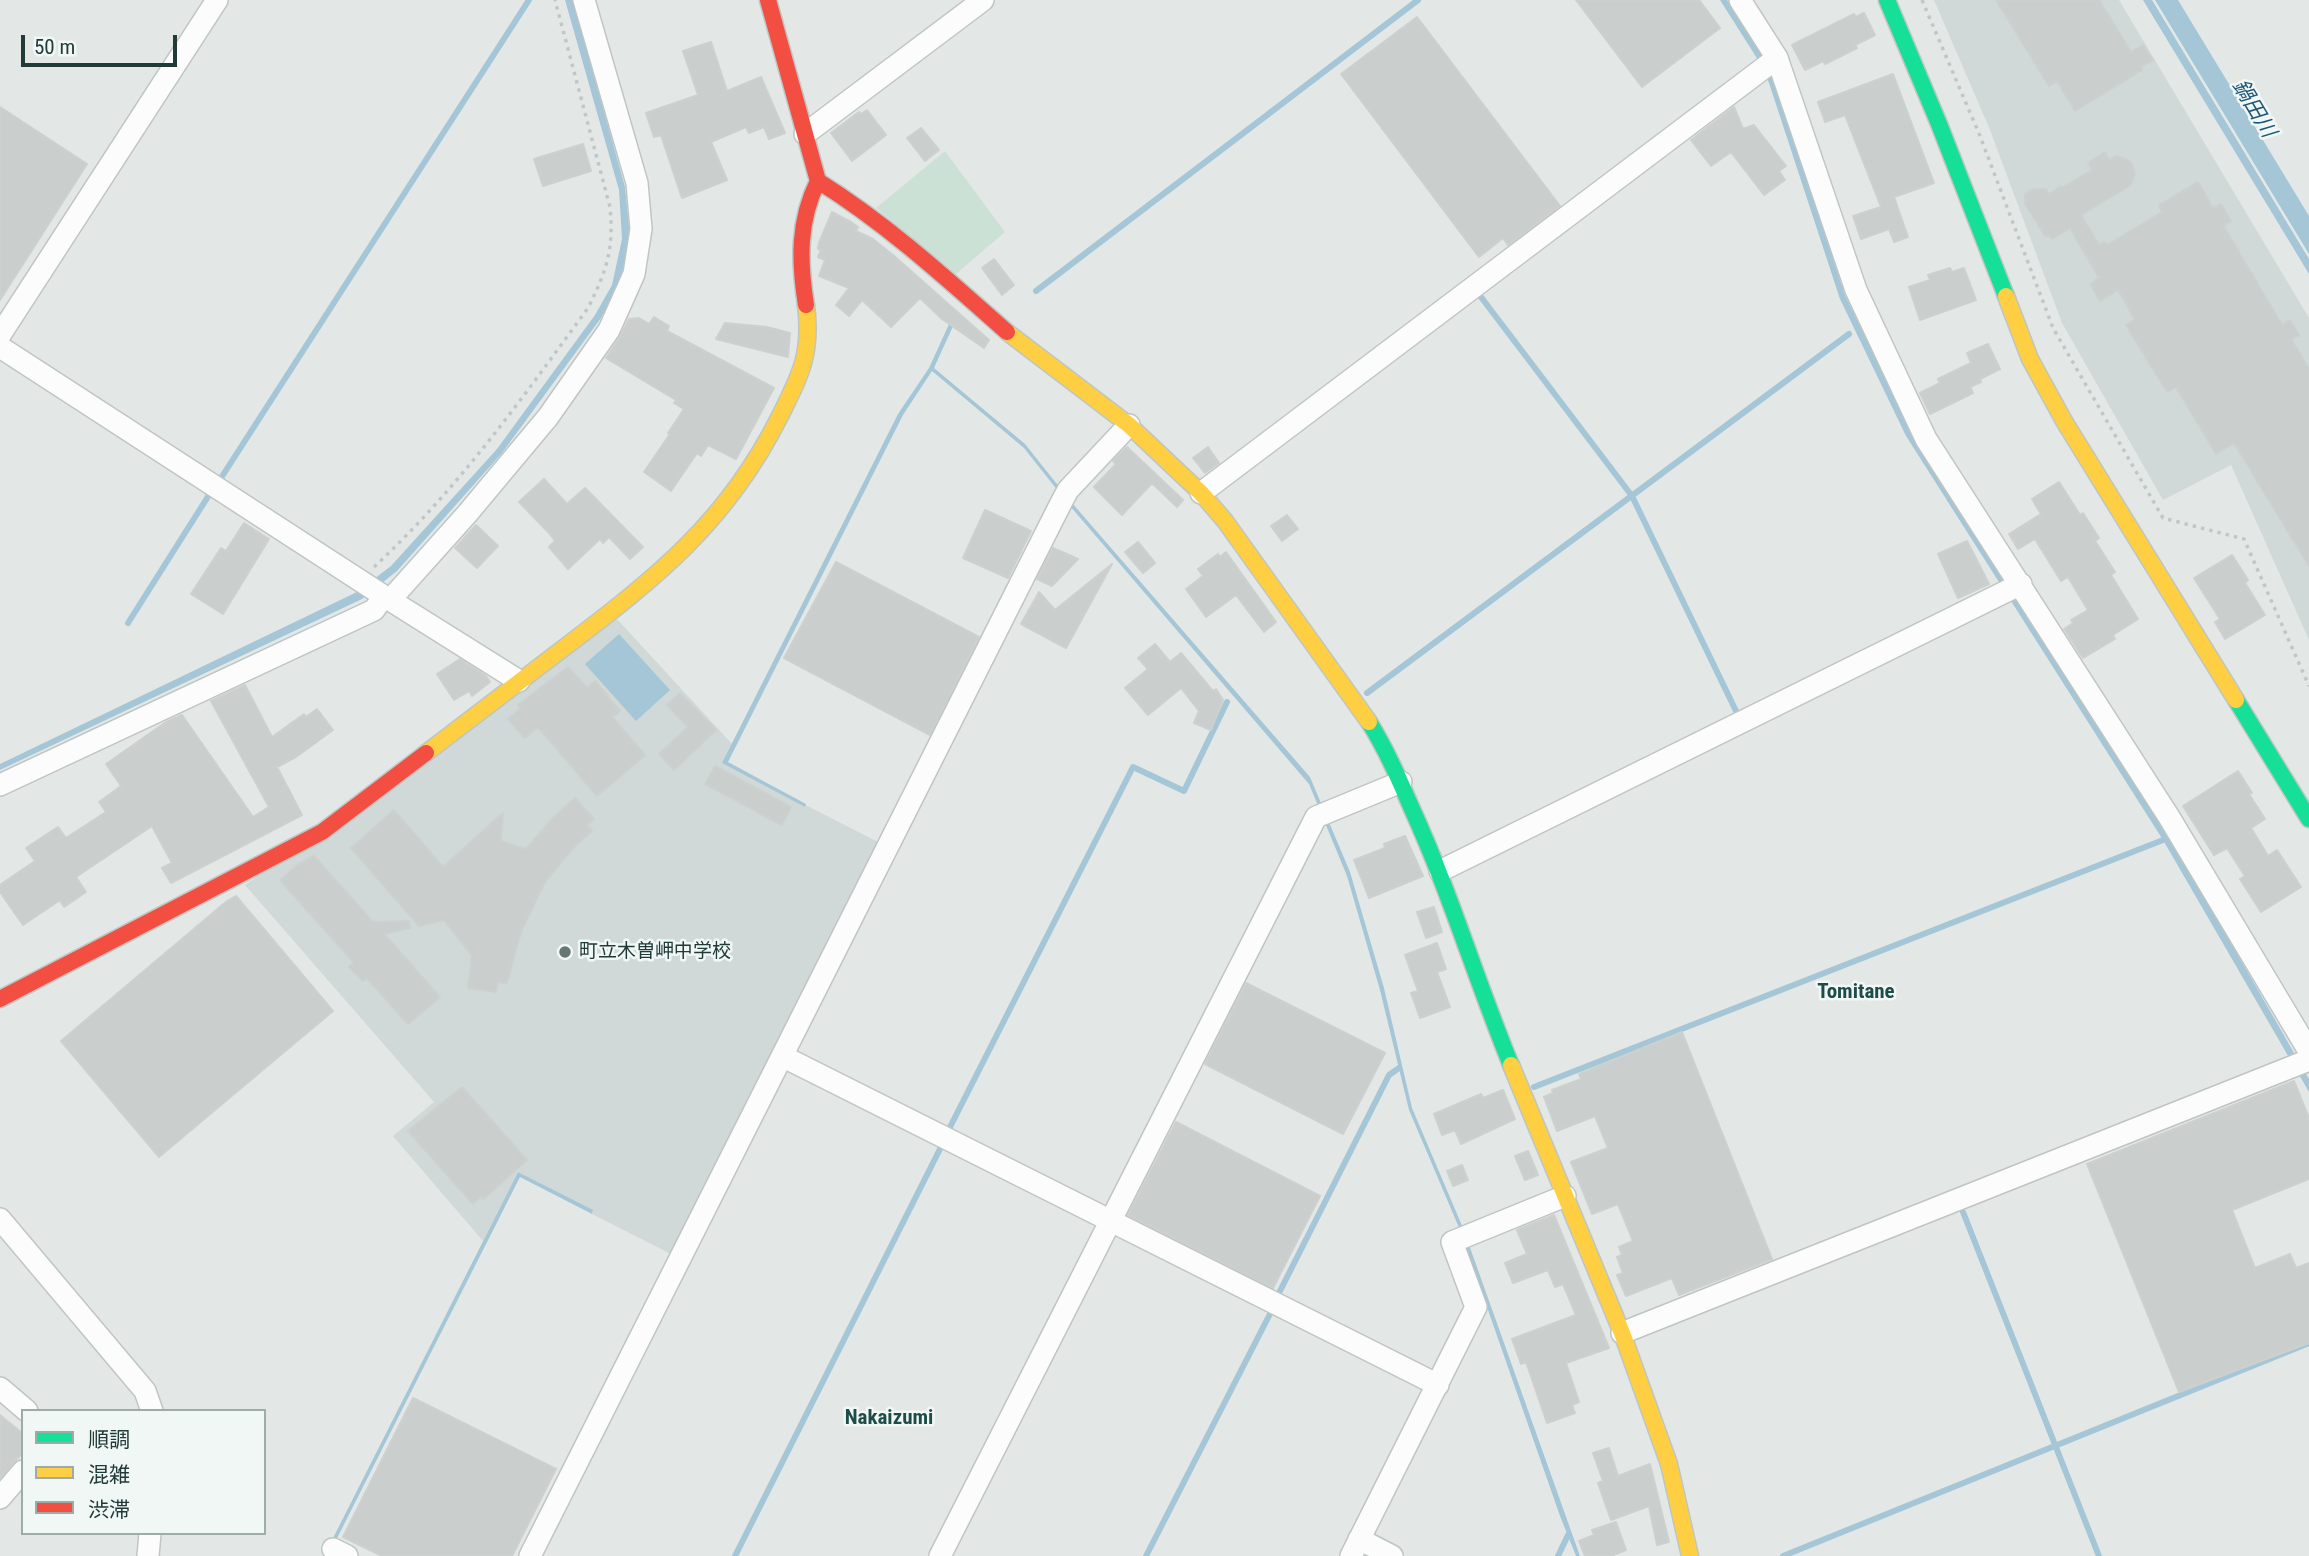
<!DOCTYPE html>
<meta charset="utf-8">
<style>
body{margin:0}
#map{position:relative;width:2309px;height:1556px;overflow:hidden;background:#e3e8e7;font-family:"Roboto Condensed","Noto Sans JP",sans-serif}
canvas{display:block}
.legend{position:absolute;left:21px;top:1409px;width:245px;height:126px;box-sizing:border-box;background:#f1f7f5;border:2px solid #9eaca9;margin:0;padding:9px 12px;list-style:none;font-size:21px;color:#213b38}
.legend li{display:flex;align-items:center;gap:14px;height:35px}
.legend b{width:35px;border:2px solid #9eaca9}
.scale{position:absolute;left:21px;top:35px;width:156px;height:32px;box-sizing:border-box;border:4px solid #213b38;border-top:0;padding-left:9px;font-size:21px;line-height:24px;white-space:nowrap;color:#213b38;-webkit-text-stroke:5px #f1f7f5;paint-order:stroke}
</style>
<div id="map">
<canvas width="2309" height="1556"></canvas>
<ul class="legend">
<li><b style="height:9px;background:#16e098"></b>順調</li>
<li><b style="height:9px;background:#ffcf43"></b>混雑</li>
<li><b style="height:9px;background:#f24e42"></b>渋滞</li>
</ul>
<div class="scale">50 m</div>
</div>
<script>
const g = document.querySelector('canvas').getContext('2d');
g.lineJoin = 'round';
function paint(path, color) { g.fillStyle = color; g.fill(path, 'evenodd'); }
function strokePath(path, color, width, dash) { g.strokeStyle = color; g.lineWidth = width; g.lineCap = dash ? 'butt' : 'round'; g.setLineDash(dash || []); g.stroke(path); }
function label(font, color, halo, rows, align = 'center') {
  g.font = font + ' "Roboto Condensed","Noto Sans JP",sans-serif'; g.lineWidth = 5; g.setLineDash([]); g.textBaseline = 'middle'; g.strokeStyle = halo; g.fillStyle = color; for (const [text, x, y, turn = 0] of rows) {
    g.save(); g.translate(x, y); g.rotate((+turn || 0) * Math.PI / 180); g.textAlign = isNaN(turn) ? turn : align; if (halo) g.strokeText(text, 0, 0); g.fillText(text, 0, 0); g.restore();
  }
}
const built = new Path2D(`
 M1934 0H2119L2309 318V640L2231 465 2163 500 2062 323 1990 130Z
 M617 619 732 744 723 763 882 844 673 1255 592 1214 593 1211 518 1172 483 1241 393 1136 434 1102 245 885Z`);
const green = new Path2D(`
 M945 151 1005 232 956 274 876 208Z`);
const water = new Path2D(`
 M565 0H573L625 187 630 237 626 259 617 288 601 318 502 453 397 571 362 599 0 770V764L357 592 391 566 497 449 595 315 612 285 622 239 619 190Z
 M1720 0H1727L1761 53 1774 80 1845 295 1912 433 2169 835 2309 1079V1092L2163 840 1906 436 1840 299 1769 83 1760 63Z
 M2143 0H2152L2309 259V274Z
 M2155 0H2178L2309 216V254Z
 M955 311 959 313 934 368 1025 444 1072 503 1310 777 1350 872 1384 988 1412 1108 1463 1228 1580 1556H1576L1560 1516 1460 1230 1409 1110 1380 990 1347 876 1309 784 1070 506 1024 448 932 371 903 415 728 762 806 804 805 807 722 763 898 414 929 368Z
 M619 634 670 690 636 721 585 664Z
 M518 1172 593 1210 592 1214 520 1177 328 1556H324Z`);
const stream = new Path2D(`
 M1036 291 1418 0
 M1481 297 1632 496 1737 713
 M221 478 529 0
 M128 623 209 495
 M1367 693 1849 334
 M1534 1087 2163 840
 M948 1131 1133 767 1184 791 1227 702
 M1963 1212 2099 1556
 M1277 1297 1389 1075 1399 1068
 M735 1556 942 1145
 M1146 1556 1272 1310
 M1558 1556 1568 1535
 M1783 1556 2309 1343`);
const building = new Path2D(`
 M1576 0H1699L1720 28 1642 87Z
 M1996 0H2099L2131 52 2143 45 2153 60 2141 67 2142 70 2075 111 2057 81 2049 86Z
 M1864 13 1875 35 1855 45 1857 48 1825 64 1823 61 1805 70 1792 45 1854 14 1856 17Z
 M1417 17 1560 206 1508 245 1503 238 1479 257 1341 74Z
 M711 42 727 91 761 77 785 133 769 139 764 127 749 133 746 127 711 142 727 180 682 198 661 135 654 137 646 113 698 95 683 51Z
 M1893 74 1934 183 1894 197 1908 237 1894 242 1889 229 1861 239 1853 216 1881 207 1845 115 1825 122 1818 102Z
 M0 107 87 164 0 300Z
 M1734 107 1743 129 1754 125 1786 166 1779 171 1785 180 1764 195 1731 152 1711 166 1691 140Z
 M867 110 886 135 852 161 831 133 859 112 861 114Z
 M921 128 939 150 925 161 907 138Z
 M583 144 591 171 543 186 534 159Z
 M2105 152 2109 160 2116 156 2128 160 2132 164 2135 174 2131 185 2081 215 2099 245 2105 242 2107 245 2162 212 2159 205 2198 182 2213 208 2221 204 2231 221 2223 225 2282 325 2290 320 2299 335 2291 339 2309 369V566L2234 443 2216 454 2176 387 2167 392 2126 325 2135 319 2118 290 2100 301 2090 284 2099 278 2070 228 2052 239 2049 235 2046 237 2025 204V194L2029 191 2034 189H2046L2049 194 2061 186 2062 188 2092 170 2088 163Z
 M832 212 851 222 858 227 856 231 873 239 893 255 989 340 984 348 942 319 920 298 891 327 862 300 849 316 836 305 849 288 819 276 825 260 818 257 821 250 818 249 819 243Z
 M994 259 1014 285 1002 295 982 268Z
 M1950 268 1952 272 1964 268 1976 300 1920 320 1909 287 1930 280 1928 275Z
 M654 317 669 326 667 331 774 388 736 459 708 445 701 456 697 453 671 491 644 472 670 434 668 433 684 409 674 403 676 400 606 358 620 337 629 319 639 318 649 324Z
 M725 323 767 327 790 333 788 357 716 339Z
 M1988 344 2000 369 1980 379 1981 382 1970 387 1973 393 1930 414 1920 393 1940 383 1938 379 1971 363 1967 353Z
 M1127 447 1183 500 1177 507 1152 483 1122 515 1094 487 1116 464 1113 461Z
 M1208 447 1219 463 1205 473 1193 458Z
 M544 479 567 504 585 488 643 547 630 559 609 537 603 543 600 539 568 569 549 547 555 541 549 533 519 502Z
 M2059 482 2080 515 2083 513 2099 538 2095 541 2115 572 2111 575 2138 619 2113 635 2115 639 2083 658 2064 629 2073 623 2071 620 2088 610 2068 577 2061 581 2035 539 2018 549 2009 534 2041 514 2032 499Z
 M985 510 1031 531 1008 578 963 558Z
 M1287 515 1298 529 1282 541 1271 526Z
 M244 523 269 539 223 614 191 594 221 548 226 551Z
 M476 525 498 546 477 568 455 548Z
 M1967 541 1989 584 1958 598 1938 554Z
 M1138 542 1155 563 1143 573 1125 552Z
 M1053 548 1078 559 1052 586 1037 579Z
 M1226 552 1276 622 1264 632 1236 595 1206 617 1186 589 1203 576 1198 569 1218 554 1220 557Z
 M2232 555 2248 580 2245 583 2265 615 2225 639 2215 622 2220 619 2194 578Z
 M836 562 979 637 930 735 784 658Z
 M1112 564 1066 648 1021 624 1039 592 1055 610Z
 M1155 644 1170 662 1181 653 1213 691 1216 689 1223 700 1211 730 1194 723 1199 711 1181 688 1148 715 1125 688 1148 669 1138 658Z
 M460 659 486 676 490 682 472 696 469 691 454 700 437 674Z
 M568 667 587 688 595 681 620 711 612 717 645 755 597 796 538 727 525 738 508 719 521 708 518 705Z
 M245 685 272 737 304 714 306 717 317 709 333 730 296 757 277 767 302 815 171 883 162 868 172 863 152 826 76 877 86 892 64 907 60 900 23 925 0 892V885L35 861 26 848 58 827 66 838 106 812 99 802 121 786 106 764 166 722 182 715 253 817 269 807 211 701Z
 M680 693 716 730 674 770 659 754 688 727 667 705Z
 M715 766 791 807 782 825 705 784Z
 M2238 771 2252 793 2249 794 2265 819 2251 828 2268 856 2277 850 2301 887 2261 912 2240 879 2245 876 2227 848 2214 855 2183 806Z
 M575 798 594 819 587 825 592 831 575 846 545 882 521 932 507 983 498 982 496 992 468 988 472 956 444 920 419 926 351 848 394 810 443 867 503 813 501 841 526 849 552 819Z
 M1405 836 1423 876 1369 898 1354 860 1385 848 1384 844Z
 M314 856 373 922 409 921 410 928 384 934 440 997 408 1024 367 978 363 981 349 967 354 963 280 880 299 864Z
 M236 896 333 1011 159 1157 61 1041 227 901Z
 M1434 907 1442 932 1426 938 1417 912Z
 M1437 943 1446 969 1437 972 1450 1007 1420 1018 1411 993 1418 991 1405 955Z
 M1246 983 1385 1053 1343 1134 1205 1064Z
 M1682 1032 1772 1259 1679 1295 1672 1278 1626 1296 1617 1275 1623 1273 1617 1257 1622 1255 1619 1247 1633 1241 1618 1204 1592 1214 1571 1162 1608 1148 1595 1116 1557 1131 1544 1097 1553 1093 1552 1090 1581 1079 1579 1074Z
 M2294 1081 2309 1118V1179L2232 1210 2255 1268 2290 1254 2296 1268 2309 1263V1343L2179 1392 2087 1164Z
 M462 1087 527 1160 483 1199 481 1196 473 1204 408 1131Z
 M1503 1090 1515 1119 1461 1144 1455 1130 1442 1135 1434 1114 1481 1094 1483 1098Z
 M1176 1122 1320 1196 1273 1288 1128 1215Z
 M1528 1151 1538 1175 1525 1180 1515 1156Z
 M1462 1165 1468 1180 1453 1186 1447 1171Z
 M1554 1215 1609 1348 1566 1363 1579 1402 1572 1405 1575 1413 1547 1423 1526 1362 1521 1364 1512 1339 1576 1315 1563 1284 1555 1287 1548 1270 1513 1283 1505 1263 1527 1254 1517 1230Z
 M413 1398 556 1469 512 1556H382L343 1537Z
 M0 1415 23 1434V1452L0 1478Z
 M1609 1448 1618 1476 1650 1464 1669 1542 1657 1545 1649 1506 1611 1520 1598 1483 1603 1481 1593 1453Z
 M1616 1522 1626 1550 1611 1556H1585L1579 1541 1594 1535 1592 1530Z`);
const path = new Path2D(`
 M1922 0 1980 136 2053 328 2163 518 2244 539 2309 686
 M374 567C457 490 521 400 588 308 607 270 614 249 610 207L555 0`);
const street = new Path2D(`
 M1740 0 1777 58 1856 290 1926 439 2169 817 2309 1051
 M805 134 983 0
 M0 335 217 0
 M0 347 390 600 519 681
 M1201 493 1777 58
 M390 600 467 514 548 417 609 330 634 274 641 229 637 183 584 0
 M0 785 374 610 384 596
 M1440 871 2021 584
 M782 1056 1438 1385
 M0 1219 145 1391 152 1411
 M1622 1333 2309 1060
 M0 1388 27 1411
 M0 1498 23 1471
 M1359 1539 1392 1556
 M333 1549 347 1556
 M148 1556 150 1533
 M530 1556 1061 503 1068 490 1129 425
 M940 1556 1316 817 1401 782
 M1351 1556 1476 1307 1452 1242 1565 1196`);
const fast = new Path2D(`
 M1887 0 1939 124 2006 296
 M2236 700 2309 819
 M1369 722C1386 749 1399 779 1412 809 1450 892 1476 980 1511 1065`);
const slow = new Path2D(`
 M2006 296 2030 359 2064 421 2236 700
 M1007 332 1129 425 1201 493 1225 521 1369 722
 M426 753C472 718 519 682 565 647 657 577 727 522 780 416 801 374 812 353 806 305
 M1511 1065 1622 1333 1669 1464 1690 1556`);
const jam = new Path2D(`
 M768 0 818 181C887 224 946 278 1007 332
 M806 305C799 261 798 221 818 181
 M0 999 322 832 426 753`);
const markers = [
 [565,952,7,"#657875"]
];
const poiNames = [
 ["町立木曽岬中学校",579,952]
];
const waterNames = [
 ["鍋田川",2253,109,59]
];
const neighbourhoodNames = [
 ["Tomitane",1856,993],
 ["Nakaizumi",889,1419]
];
paint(built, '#d0d9d7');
paint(green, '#cce1d6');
paint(water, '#a4c6d6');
strokePath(stream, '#a4c6d6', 6);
paint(building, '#cacfce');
strokePath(building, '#ccd1d0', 2);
strokePath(street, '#c0c5c4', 24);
strokePath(fast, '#bec6c4', 19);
strokePath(slow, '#bec6c4', 19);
strokePath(jam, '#bec6c4', 19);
strokePath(path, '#c0c8c7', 3.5, [3.5, 5]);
strokePath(street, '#fbfcfb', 21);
strokePath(fast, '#16e098', 16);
strokePath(slow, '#ffcf43', 16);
strokePath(jam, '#f24e42', 16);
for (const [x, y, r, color] of markers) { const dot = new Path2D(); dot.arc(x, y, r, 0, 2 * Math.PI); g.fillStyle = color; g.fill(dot); strokePath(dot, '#f1f7f5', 2.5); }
label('19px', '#213b38', '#f1f7f5', poiNames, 'left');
label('italic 21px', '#1d5775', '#f1f7f5', waterNames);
label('bold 21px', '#1e4c49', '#f1f7f5', neighbourhoodNames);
</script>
